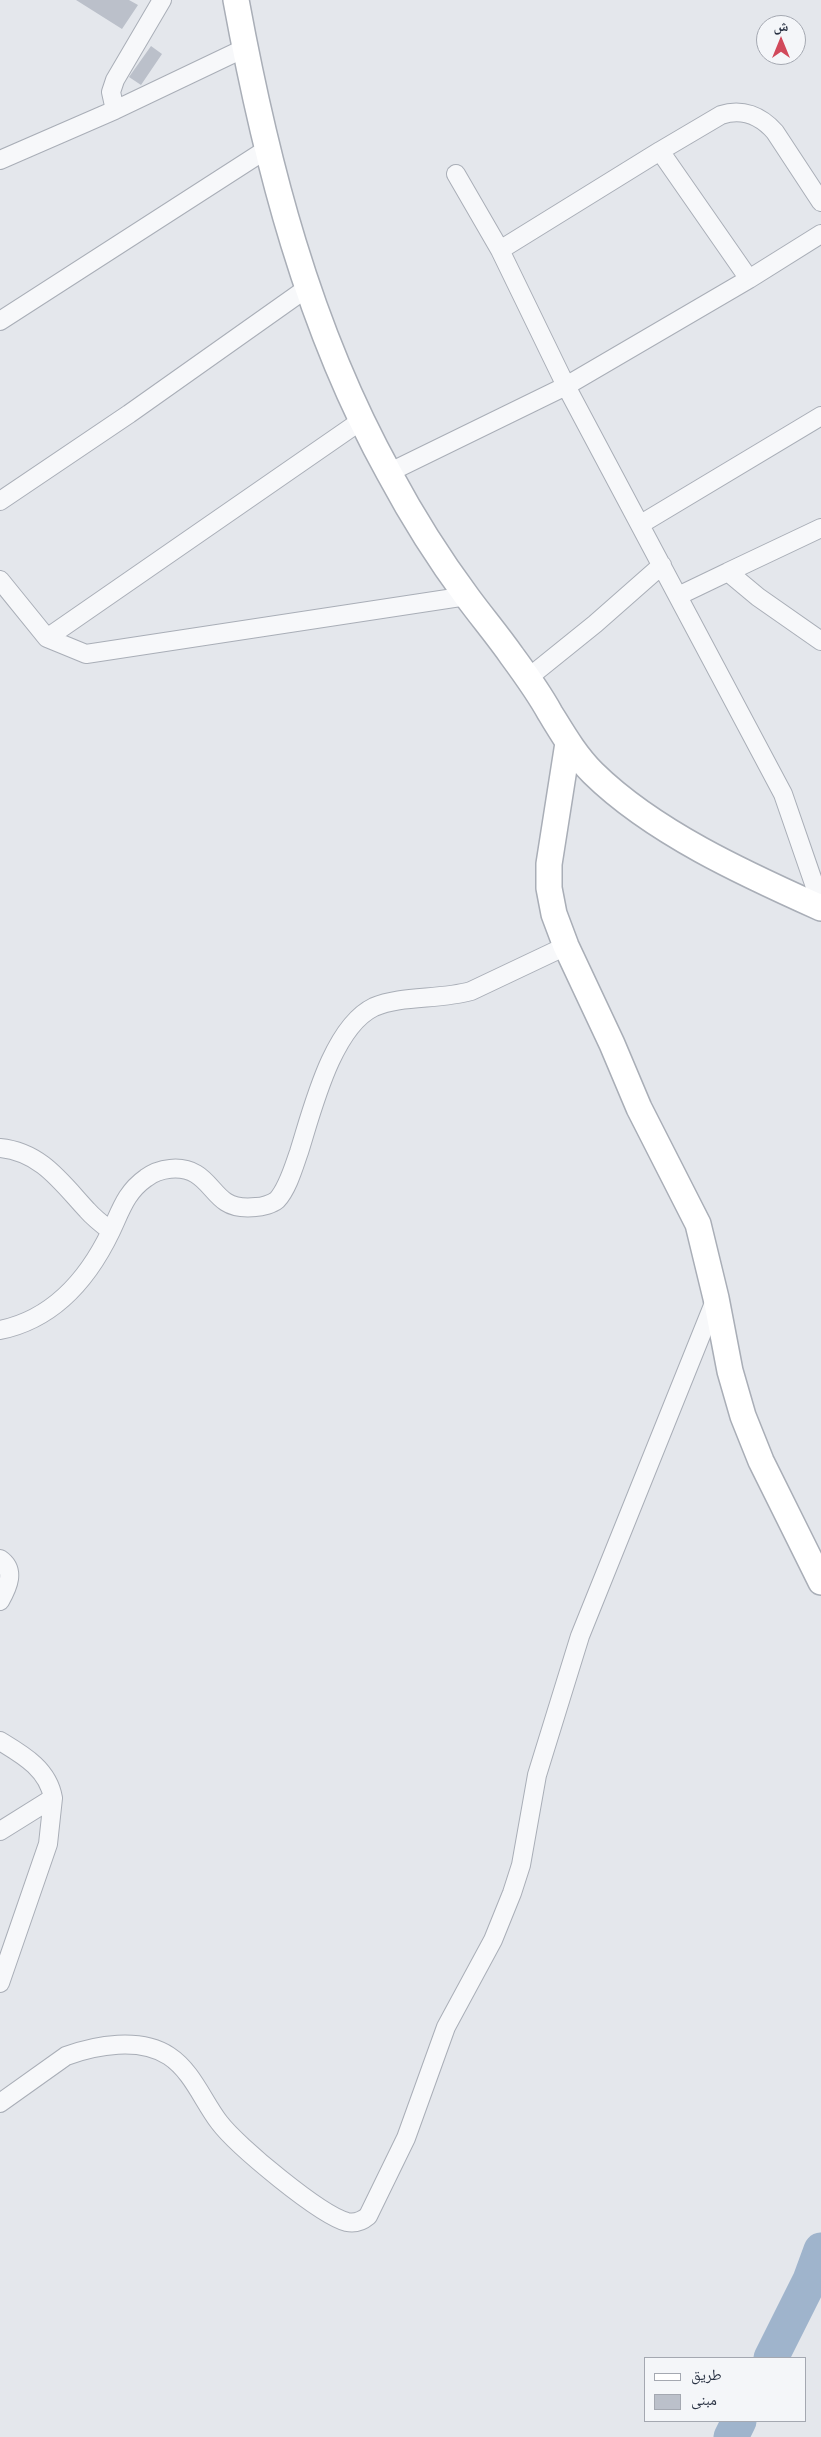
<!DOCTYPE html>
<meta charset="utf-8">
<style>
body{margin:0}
#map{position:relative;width:821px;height:2437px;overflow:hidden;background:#e4e7ec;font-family:Roboto,"Noto Naskh Arabic",sans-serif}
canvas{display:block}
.legend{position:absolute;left:644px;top:2357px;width:162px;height:65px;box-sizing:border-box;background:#f4f6f9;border:1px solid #a4a8b1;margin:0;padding:6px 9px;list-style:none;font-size:15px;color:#2b3445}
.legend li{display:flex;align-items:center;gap:10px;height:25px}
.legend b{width:25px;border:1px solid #a4a8b1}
.north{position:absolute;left:756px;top:15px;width:50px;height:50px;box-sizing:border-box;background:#f4f6f9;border:1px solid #a4a8b1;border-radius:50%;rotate:0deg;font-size:14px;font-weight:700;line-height:20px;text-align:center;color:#2b3445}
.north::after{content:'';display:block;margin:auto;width:18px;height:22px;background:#d1495b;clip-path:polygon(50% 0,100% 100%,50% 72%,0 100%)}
</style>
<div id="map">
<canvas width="821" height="2437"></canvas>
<ul class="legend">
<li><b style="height:6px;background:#fff"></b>طريق</li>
<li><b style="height:14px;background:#bbc0ca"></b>مبنى</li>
</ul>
<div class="north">ش</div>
</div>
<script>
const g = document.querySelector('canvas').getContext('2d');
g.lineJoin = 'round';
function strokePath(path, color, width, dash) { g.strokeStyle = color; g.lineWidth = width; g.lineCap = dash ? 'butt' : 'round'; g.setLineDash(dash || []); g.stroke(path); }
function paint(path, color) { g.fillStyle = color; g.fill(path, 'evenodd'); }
const river = new Path2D(`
 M771 2358 810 2280 821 2250
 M731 2437 739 2421`);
const building = new Path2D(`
 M76 0H129L138 5 122 29Z
 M151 46 162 54 141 85 129 77Z`);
const street = new Path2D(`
 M115 110 111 92 115 80 162 0
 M0 160 115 110 245 48
 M456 174 500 250 566 386 783 794 821 904
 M500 250 660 151
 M749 279 660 151 721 115C742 108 761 116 775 132L821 202
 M0 321 267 149
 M388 473 566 386 749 279 821 234
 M0 501 129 414 307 288
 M641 524 821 416
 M728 572 821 528
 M0 580 47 638 86 654 467 596
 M678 596 728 572 758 597 821 641
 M47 638 362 420
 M528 678 595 624 662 565
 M0 1148C41 1152 61 1182 87 1210 94 1218 103 1225 111 1231
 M0 1330C54 1319 88 1279 111 1231 121 1210 126 1192 146 1178 159 1168 181 1165 196 1174 208 1181 215 1195 226 1202 235 1208 246 1208 256 1207 262 1207 272 1204 277 1200 288 1188 294 1166 299 1152 312 1111 332 1027 374 1007 401 995 440 1000 471 991L566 946
 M0 1559C16 1570 8 1587 0 1601
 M0 1741C23 1755 48 1769 53 1798L0 1831
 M0 1983 48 1844 53 1798
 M0 2103 66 2056C96 2045 140 2037 169 2056 192 2071 203 2101 219 2122 237 2146 320 2215 347 2222 356 2224 362 2221 368 2216L406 2138 446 2027 493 1940 512 1893 521 1865 537 1775 580 1636 716 1298`);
const secondary = new Path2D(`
 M236 0C266 163 308 327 389 473 412 516 439 559 468 598 482 617 498 636 512 656 526 675 539 693 550 713 563 734 575 755 593 773 653 832 745 874 821 908
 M568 743 549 864V888L554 914 566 946 612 1044 639 1108 698 1224 716 1298 730 1371 743 1416 761 1461 821 1582`);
strokePath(river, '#9fb4cc', 35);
paint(building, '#bbc0ca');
strokePath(street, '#a9aeb7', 20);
strokePath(secondary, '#a9aeb7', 28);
strokePath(street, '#f7f8fa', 18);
strokePath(secondary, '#fff', 25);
</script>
